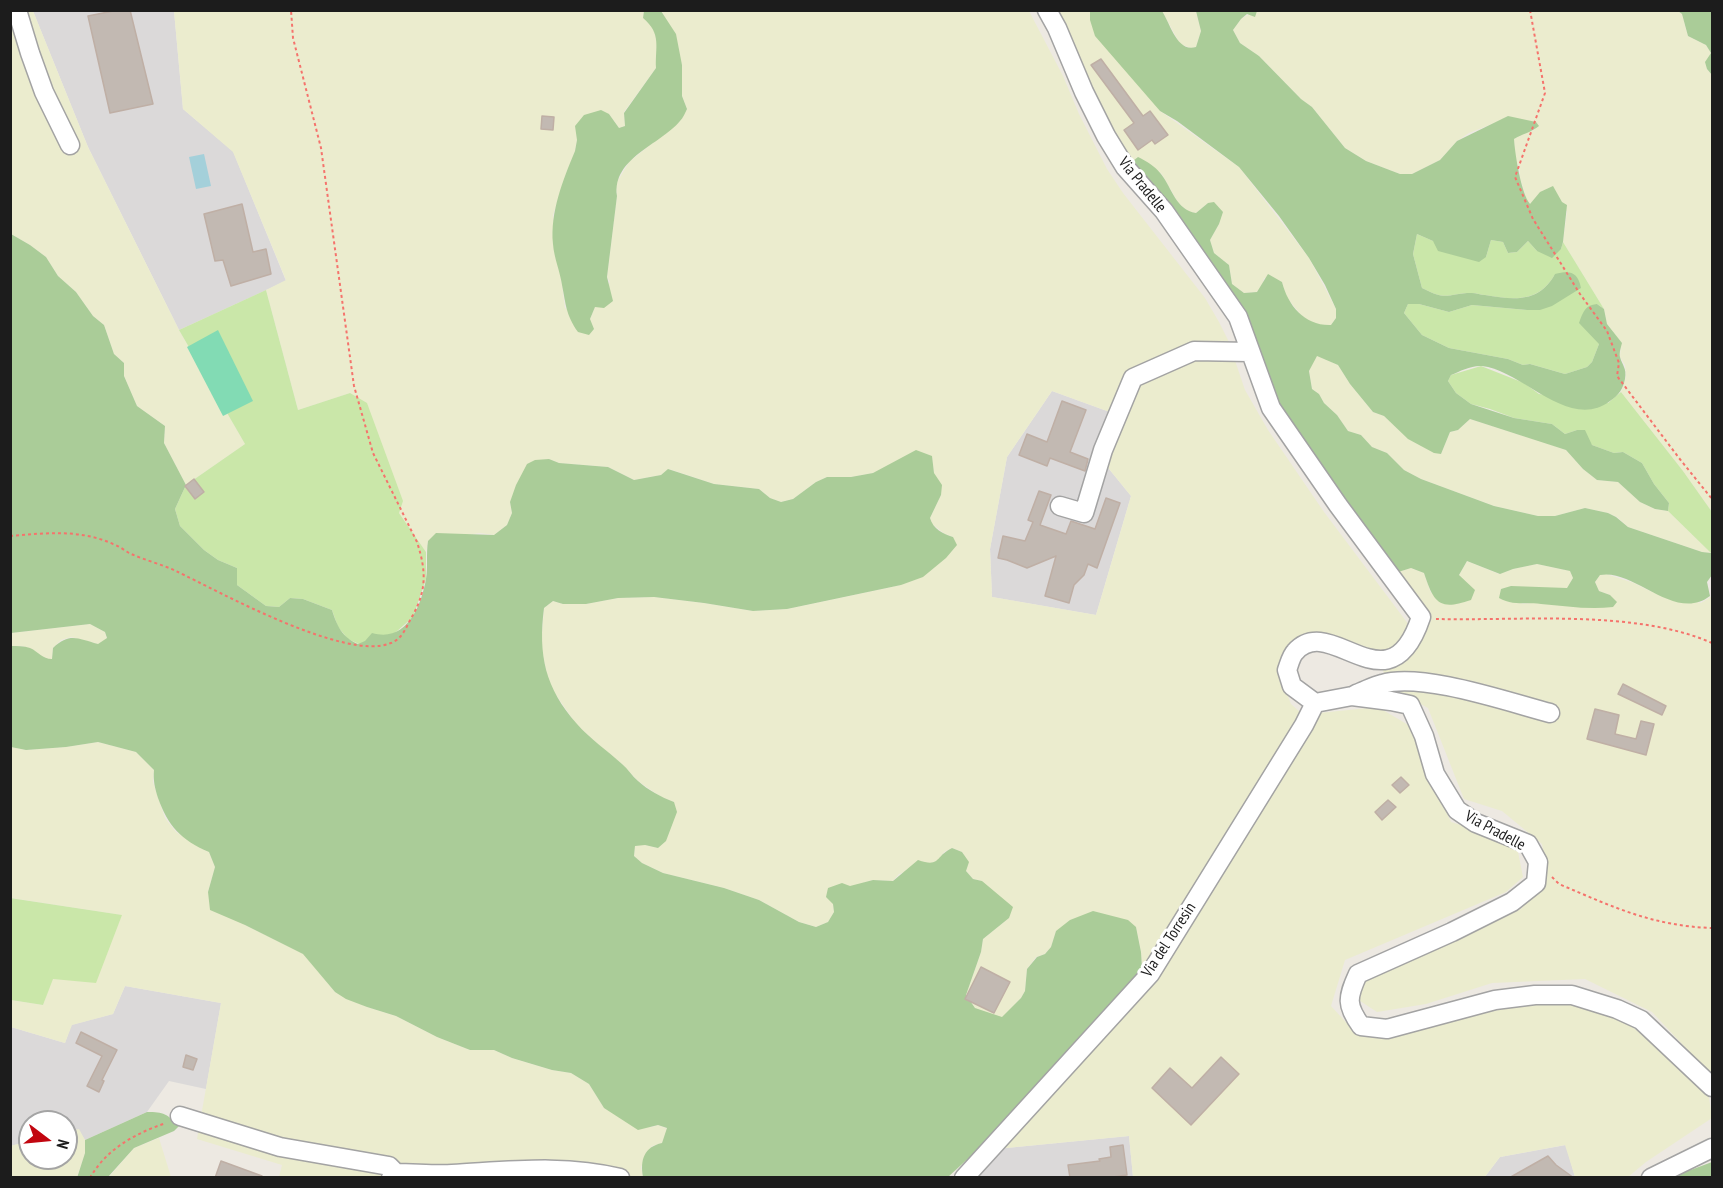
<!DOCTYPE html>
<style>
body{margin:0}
#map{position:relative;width:1723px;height:1188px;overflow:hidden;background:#ede9e2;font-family:"PT Sans Narrow",sans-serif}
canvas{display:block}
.frame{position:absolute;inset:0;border:12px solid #1c1c1c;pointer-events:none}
.north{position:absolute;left:18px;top:1110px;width:60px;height:60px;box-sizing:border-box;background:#fff;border:2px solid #a4a4a4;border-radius:50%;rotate:106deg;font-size:16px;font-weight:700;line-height:24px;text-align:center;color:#1c1c1c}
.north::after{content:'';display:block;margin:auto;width:21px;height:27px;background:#c20610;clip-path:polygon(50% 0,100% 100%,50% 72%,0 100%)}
</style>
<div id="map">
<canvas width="1723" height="1188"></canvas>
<div class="frame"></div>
<div class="north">N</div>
</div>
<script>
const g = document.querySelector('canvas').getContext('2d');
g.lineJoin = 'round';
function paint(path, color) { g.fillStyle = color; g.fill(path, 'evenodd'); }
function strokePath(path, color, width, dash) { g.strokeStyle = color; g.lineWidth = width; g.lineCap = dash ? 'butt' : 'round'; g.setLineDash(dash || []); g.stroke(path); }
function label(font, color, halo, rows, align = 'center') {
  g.font = font + ' "PT Sans Narrow",sans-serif'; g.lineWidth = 6; g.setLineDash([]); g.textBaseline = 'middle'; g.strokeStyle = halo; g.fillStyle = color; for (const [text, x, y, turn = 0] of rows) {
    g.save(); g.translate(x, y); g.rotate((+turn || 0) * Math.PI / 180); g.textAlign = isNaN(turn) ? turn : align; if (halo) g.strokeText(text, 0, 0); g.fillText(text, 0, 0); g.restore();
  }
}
const residential = new Path2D(`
 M33 11H174L183 109 233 151 286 281 179 330 88 147Z
 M1052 391 1118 415 1105 464 1131 496 1096 615 992 597 990 549 1007 457Z
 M125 986 221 1003 206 1089 169 1081 147 1112 85 1140 78 1130 66 1132V1122H30V1141L11 1146V1027L65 1043 71 1025 113 1014Z
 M1129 1136 1133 1177H981L975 1168 996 1149Z
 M1566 1145 1575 1177 1484 1178 1500 1157Z`);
const farmland = new Path2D(`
 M1257 10 1678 11 1682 14 1688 36 1706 45 1711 53 1707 69 1712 75V512L1683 471 1621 392 1626 377 1625 365 1620 357 1621 343 1607 324 1604 309 1563 242 1567 211 1531 205 1527 201 1520 178V169L1515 158 1514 139 1524 133 1535 130 1508 116 1502 120 1469 133 1457 141 1440 160 1412 174H1400L1366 161 1345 148 1312 107 1301 99 1259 56 1240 43 1233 30 1241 19Z
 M11 11H33L88 147 179 330 245 444 186 485 164 443 165 426 137 406 124 376V363L114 354 104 325 93 316 76 292 58 276 46 257 30 245 11 234Z
 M174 11H644L643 18 650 23 656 35 658 51 656 59V68L624 112 625 126 619 128 609 114 577 140 575 151 553 215 565 308 590 319 595 307 610 282 607 277 617 196 616 184 629 162 680 121 687 109 682 96V65L661 11H1029L1063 76 1079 114 1107 169 1123 193 1205 298 1219 322 1228 340 1245 390 1268 430 1324 512 1409 625 1403 645 1380 652 1338 637 1324 634 1310 635 1282 681 1291 704 1301 713 1184 909 1142 968 1141 952 1136 927 1056 931 1051 947 1045 954 1036 957 1027 969 1025 991 1021 998 1002 1018 975 1008 966 995 981 952 983 939 1009 918 982 881 973 879 966 871 968 862 962 852 952 848 944 852 938 861 899 874 893 881 873 880 850 887 833 904 834 912 828 922 816 927 799 922 759 900 724 888 663 873 642 863 634 856 635 845H645L658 848 674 802 661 797 638 781 622 764 603 749 576 724 552 689 548 679 541 646 544 608 553 601 563 604H586L618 598 654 597 704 603 753 611 787 609 901 585 953 537 945 534 932 524 930 518 941 495 934 473 932 457 873 473 851 477H827L816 482 793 499 781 502 770 498 759 489 714 484 669 469 661 475 634 480 608 467 559 463 549 459 510 502 512 513 507 525 494 535 480 533 428 541 426 552 399 513 350 393 298 410 266 290 286 280 233 152 183 109ZM1052 391 1118 415 1105 464 1131 496 1096 615 992 597 990 549 1007 457Z
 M1051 11H1098L1090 12 1160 111 1239 167 1309 258 1336 309V318L1331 325 1321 326 1304 319 1285 295 1282 282 1264 278 1262 286 1257 292 1244 293 1232 284 1229 265 1214 253 1210 240 1219 224 1208 203 1196 213 1189 212 1179 204 1161 173 1128 165Z
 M1162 11H1196L1201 31 1196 47 1191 48 1180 44Z
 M1316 355 1338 365 1350 384 1373 412 1384 416 1409 439 1441 454 1450 432 1458 430 1470 419 1555 446 1566 450 1583 469 1597 480 1618 482 1640 502 1655 509 1668 511 1711 553 1702 552 1628 527 1617 517 1608 513 1585 508 1555 516H1538L1494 506 1421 479 1404 470 1387 453 1372 447 1361 435 1348 431 1337 415 1324 403 1319 394 1312 389 1309 371Z
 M1467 561 1499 574 1513 569 1537 564 1570 571 1573 578 1567 588 1554 589 1521 604 1610 595 1599 591 1595 582 1600 575 1606 574 1634 583 1652 592 1701 603 1712 596V1076L1652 1012 1585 979 1492 983 1426 1004 1377 1012 1357 999 1367 976 1421 954 1521 909 1547 875 1542 844 1502 811 1464 799 1428 708 1390 687 1381 666 1410 653 1422 639 1425 628 1395 573 1411 568 1424 573 1431 593 1459 575Z
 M90 624 105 632 107 639 98 644 71 637 61 640 53 648 52 659H45L31 649 22 646H11V633Z
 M1378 707 1410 726 1430 777 1451 822 1516 842 1523 877 1506 892 1345 960 1331 1006 1355 1032 1384 1035 1562 996 1618 1016 1707 1084 1712 1118 1646 1162 1628 1177H1575L1565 1145 1500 1157 1484 1178 1133 1177 1129 1136 996 1149 1152 974 1319 713Z
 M98 742 136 752 154 770 153 782 165 818 176 832 199 847 209 852 215 867 208 892 245 925 304 954 335 992 367 1007 396 1016 437 1037 470 1050H494L512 1058 552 1070 571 1073 589 1084 604 1108 652 1127 658 1125 668 1129 662 1143 652 1146 641 1167 643 1177H279L282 1165 197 1139 221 1003 125 986 113 1014 72 1025 65 1043 11 1027V1000L43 1005 52 979 121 915 11 898V747L26 750 66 747Z
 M79 1129 85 1140V1153L77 1177H11L10 1146 30 1141V1158H66V1132Z
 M159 1138 171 1177 108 1178 134 1148Z`);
const grass = new Path2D(`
 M1417 234 1433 241 1486 257 1491 240 1503 242 1508 253 1517 252 1528 241 1537 251 1561 249 1563 242 1604 309 1597 304 1599 344 1592 362 1587 367 1565 374 1530 364 1523 365 1508 359 1449 348 1422 335 1404 313 1408 304H1419L1449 312 1472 305 1527 310H1540L1555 274C1539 303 1514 300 1485 295 1481 295 1476 293 1472 293 1446 293 1449 302 1422 288L1413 254Z
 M266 290 298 410 350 393 367 403 403 501 399 513 426 552V579L413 617 395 633 359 644 348 639 338 627 332 610 303 599 290 598 279 607 266 606 237 585V568L218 560 204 550 180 526 175 509 186 485 245 444 179 330Z
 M1481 366 1524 383 1539 394 1608 403 1621 392 1683 471 1712 512V554L1668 511 1669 503 1654 484 1642 463 1623 452 1614 453 1592 445 1577 430 1565 434 1552 424 1514 418 1490 409 1471 404 1456 393 1448 381 1451 375Z
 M10 898 122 915 96 983 53 979 43 1005 11 1000Z`);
const forest = new Path2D(`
 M644 11H661L676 34 682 65V96L687 109C685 113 683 118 680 121 660 145 612 158 617 196L607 277 613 301 604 308 595 307 590 319 594 329 589 335 578 332C566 315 566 305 562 285 560 271 554 258 553 244 550 212 563 180 575 151L577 140 575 126 584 115 601 110 609 114 619 128 625 126 624 113 656 68C655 47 662 34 643 18Z
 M1098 11H1162C1170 23 1177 53 1196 47L1201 31 1196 11H1257L1255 17 1247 14 1241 19 1233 30 1240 43 1259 56 1301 99 1312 107 1345 148 1366 161 1400 174H1412L1440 160 1457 141 1508 116 1536 122 1539 126C1532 132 1522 134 1514 139 1515 154 1521 193 1530 204L1540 192 1553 186 1562 202 1567 205 1563 242 1561 249 1552 258 1537 251 1528 241 1517 252 1508 253 1503 242 1491 240 1486 257 1479 262 1438 251 1433 241 1417 234 1413 254 1422 288C1449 302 1446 293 1472 293 1476 293 1481 295 1485 295 1515 300 1539 303 1555 274 1570 270 1578 272 1581 288L1552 306 1540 310H1527L1472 305 1449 312 1419 304H1408L1404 313 1422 335 1449 348 1508 359 1523 365 1530 364 1565 374 1587 367 1592 362 1599 344 1579 323C1583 312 1585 305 1597 304L1604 309 1607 324 1622 343C1621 347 1619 353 1620 357 1622 365 1627 368 1625 379 1623 389 1619 395 1610 401 1569 432 1522 370 1482 366 1472 365 1460 371 1451 375L1448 381 1456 393 1471 404 1514 418 1552 424 1565 434 1577 430H1585L1592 445 1614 453 1623 452 1642 463 1654 484 1669 503 1668 511 1655 509 1640 502 1618 482 1597 480 1583 469 1566 450 1470 419 1458 430 1450 432 1441 454 1434 453 1408 439 1384 416 1373 412 1350 384 1338 365 1317 356 1309 371 1312 389 1319 394 1324 403 1337 415 1348 431 1361 435 1372 447 1387 453 1404 470 1421 479 1494 506 1538 516H1555L1585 508 1608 513 1616 517 1628 527 1702 552 1711 553 1712 575 1707 582 1710 596C1675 623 1634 568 1600 575L1595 582 1599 591 1610 595 1617 602 1613 607C1589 610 1565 606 1541 604 1526 602 1513 606 1499 598L1501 589 1511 586 1567 588 1573 578 1570 571 1537 564 1513 569 1500 574 1467 561 1459 575 1475 590 1471 600C1439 611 1434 603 1424 573L1411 568 1395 573 1279 412 1241 325 1128 165 1138 157C1146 161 1155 166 1161 174 1172 188 1176 210 1196 213L1208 203 1214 202 1223 212 1219 224 1210 240 1214 253 1229 265 1232 284 1244 293 1257 292 1268 274 1282 282C1288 306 1305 326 1331 325L1336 318V309L1325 285 1309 258 1279 216 1239 167 1177 121 1160 111 1095 36 1090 20V12Z
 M1678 11H1712V75L1707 69 1705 62 1711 53 1706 45 1688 36 1682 14Z
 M11 234 30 245 46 257 58 276 76 292 93 316 104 325 114 354 124 363V376L137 406 165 426 164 443 186 485 175 509 180 526 204 550 218 560 237 568V585L266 606 279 607 290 598 303 599 332 610C337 626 342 637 358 644L365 641 372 633C406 643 421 607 426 579 428 567 426 554 428 541L436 533 494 535 507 525 512 513 510 502 516 485 527 464 535 460 549 459 559 463 608 467 634 480 661 475 668 469 714 484 759 489 770 498 781 502 793 499 816 482 827 477H851L873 473 916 450 932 456 934 473 942 485 941 495 930 518C933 529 943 534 953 537L957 545 946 558 923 577 901 585 787 609 753 611 704 603 654 597 618 598 586 604H563L553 601 544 608C538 655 545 688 577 724 590 739 607 750 622 764 628 769 632 776 638 781 648 790 661 797 674 802L677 812 666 841 658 848 645 845 635 846 634 856 642 863 663 873 724 888 759 900 799 922 816 927 828 922 834 912 833 904 826 897 828 888 842 883 850 886 873 880 893 881 918 860C941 868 935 856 952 848L962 852 969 862 966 871 973 879 982 881 1013 907 1009 918 983 939 981 952 966 995 975 1008 1002 1017 1021 998 1025 991 1027 969 1037 957 1045 954 1051 947 1056 931 1070 920 1093 911 1128 920 1136 927 1141 952 1142 968 983 1145 948 1177H643C640 1160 644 1147 662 1143L667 1128 658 1125 638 1130 604 1108 589 1084 571 1073 552 1070 512 1058 494 1050H470L437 1037 396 1016 367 1007 346 999 335 992 303 954 245 925 210 910 208 892 215 867 209 852C181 840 168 826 158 798 155 788 153 781 154 770L136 752 98 742 66 747 26 750 11 747V646C17 646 24 646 30 648 39 652 42 659 52 659L53 648C70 632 78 639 98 644L107 638 105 632 90 624 11 633Z
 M147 1112C164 1112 167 1114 179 1126L174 1131 134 1148 108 1177 77 1178 85 1153V1140Z
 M1712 1162V1177H1672Z`);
const pitch = new Path2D(`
 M218 330 253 401 223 416 187 347Z`);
const water = new Path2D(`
 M204 154 211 186 196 189 189 157Z`);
const building = new Path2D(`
 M118 10H130L153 104 110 113 88 16Z
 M1101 59 1143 116 1150 111 1168 135 1155 144 1152 140 1138 150 1124 130 1134 123 1091 65Z
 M542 116 554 117 553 130 541 129Z
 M242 204 253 252 266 249 271 274 231 286 223 260 215 261 204 214Z
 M1062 401 1086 410 1070 452 1088 459 1085 471 1050 458 1047 466 1019 455 1027 434 1047 442Z
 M194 479 204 492 195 499 185 486Z
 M1039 491 1051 495 1040 525 1066 534 1071 521 1095 529 1106 498 1120 503 1097 568 1088 564 1084 575 1074 585 1069 603 1045 596 1056 556 1027 568 1007 560 998 558 1003 536 1025 541 1033 522 1028 520Z
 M1623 684 1666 706 1662 715 1618 694Z
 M1595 709 1619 715 1615 734 1636 739 1641 721 1654 724 1646 755 1587 739Z
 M1401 777 1409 785 1400 793 1392 785Z
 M1388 800 1396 807 1382 820 1375 812Z
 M981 967 1010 982 994 1013 965 999Z
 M81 1032 117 1050 102 1080 104 1081 99 1092 87 1086 102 1056 76 1043Z
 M186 1055 197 1059 193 1070 183 1067Z
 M1221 1057 1239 1074 1191 1125 1152 1088 1170 1068 1192 1088Z
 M1123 1145 1127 1175 1106 1178H1070L1068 1165 1100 1161 1099 1159 1111 1157 1110 1147Z
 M1548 1156 1556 1165 1574 1178H1509Z
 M221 1161 262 1176V1178H215Z`);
const path = new Path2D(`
 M1530 10 1545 93 1515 177 1533 219 1580 294 1607 331 1619 363 1617 376 1679 458 1712 499
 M10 536C46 533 80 529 113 544 119 546 124 550 129 553 144 560 161 564 176 571 220 592 346 662 391 643 404 638 406 626 413 615 427 589 426 570 417 542L373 453 354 386 321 148 293 38 291 10
 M1436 619C1521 621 1635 609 1712 643
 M1552 877 1559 884C1613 907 1653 926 1712 928
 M90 1178C106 1149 136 1133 166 1123`);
const minor = new Path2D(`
 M17 10 30 53 44 92 70 145
 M1047 10 1057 28 1084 92 1106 136 1125 167 1164 211 1238 317 1271 408 1338 505 1421 617C1389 714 1331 611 1295 652 1291 656 1289 665 1287 670L1292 686 1315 703 1352 696 1391 701 1410 705 1424 736 1435 774 1457 810 1476 823 1528 844 1538 862 1536 883 1512 902 1452 932 1358 974C1347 998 1346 1005 1361 1026L1387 1029 1495 1000 1535 995H1572L1617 1009 1641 1020 1712 1087
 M1060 506 1084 513 1103 450 1133 378 1194 351 1250 352
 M1356 694C1365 691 1373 686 1382 684 1422 672 1508 702 1550 713
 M180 1116 280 1147 389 1166 396 1173
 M391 1178 396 1173C415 1173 434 1175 452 1174 509 1171 564 1164 620 1178
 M964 1178 1150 974 1304 725 1315 703
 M1651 1178 1712 1148`);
const streetNames = [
 ["Via Pradelle",1142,185,51],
 ["Via Pradelle",1495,831,28],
 ["Via del Torresin",1169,940,-57]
];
paint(residential, '#dbd9d9');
paint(farmland, '#ebecce');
paint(grass, '#cae7a9');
paint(forest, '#aacc98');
paint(pitch, '#82dbb4');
paint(water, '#a4d0da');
paint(building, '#c2b9b2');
strokePath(building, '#bfafa5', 1.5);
strokePath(minor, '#a3a3a3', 21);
strokePath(path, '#f5736c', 2, [3, 3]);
strokePath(minor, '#fff', 18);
label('16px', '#1c1c1c', '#fff', streetNames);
</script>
